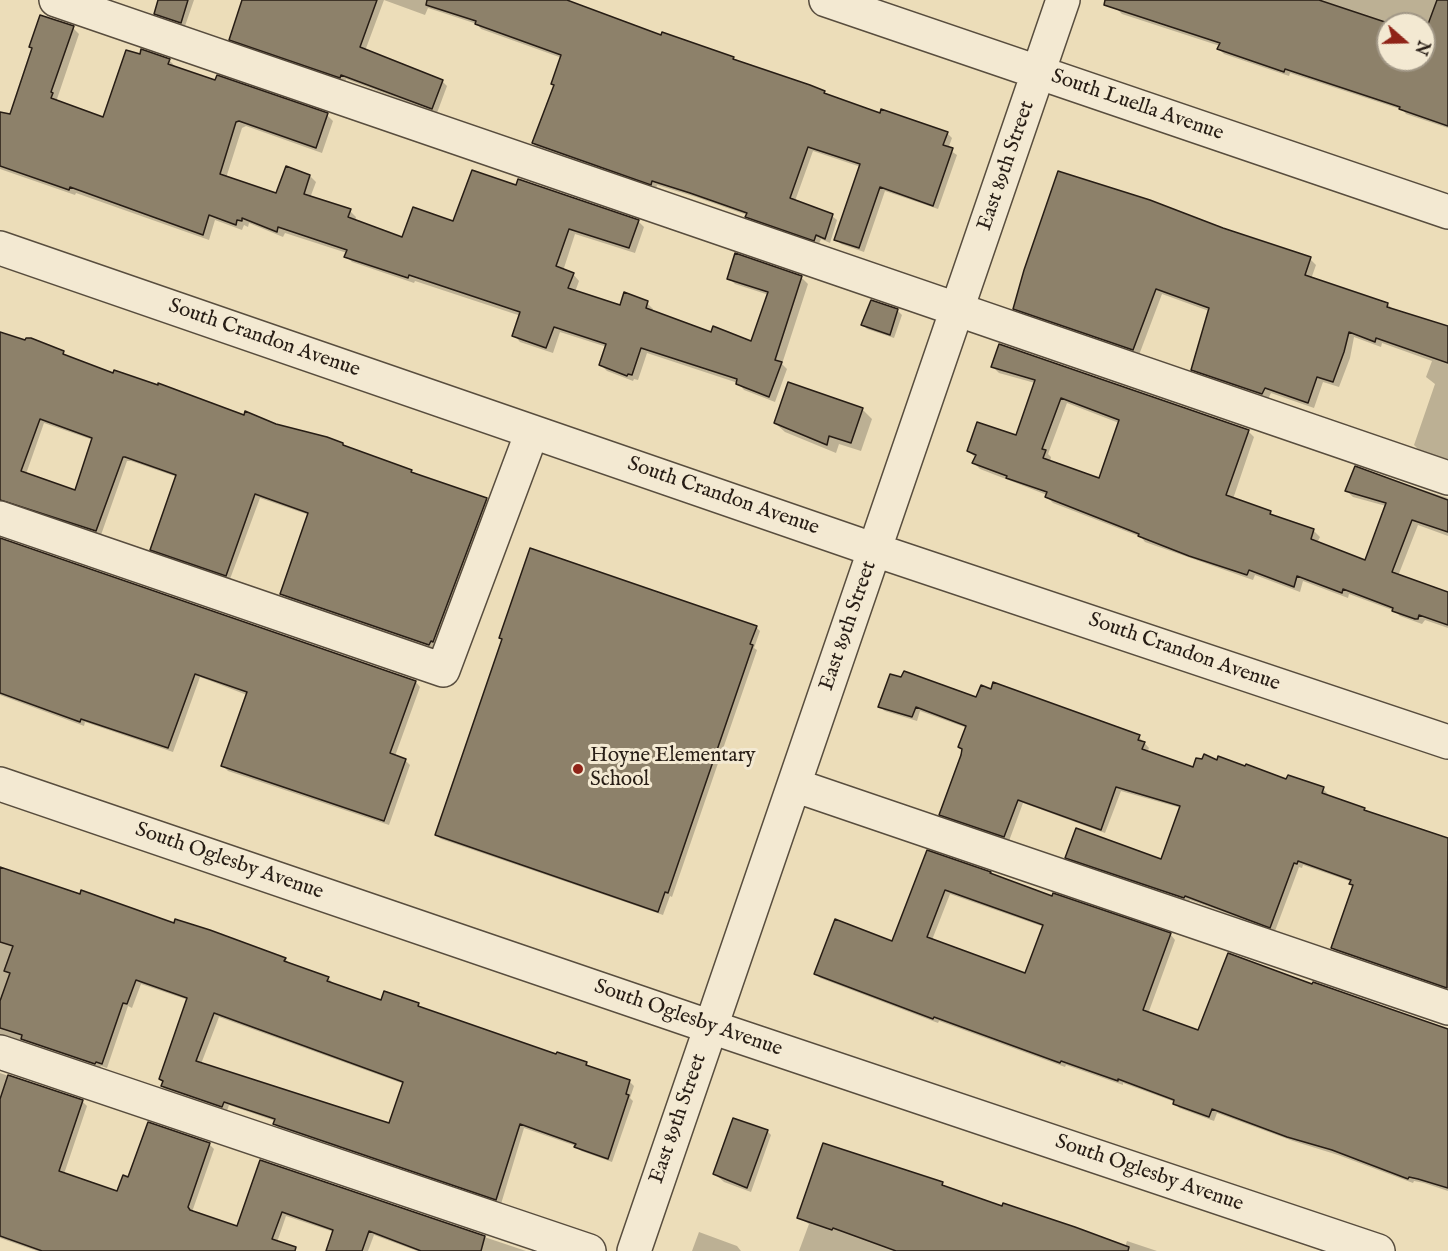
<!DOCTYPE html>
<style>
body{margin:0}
#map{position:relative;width:1448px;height:1251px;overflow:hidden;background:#ecddb9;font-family:"IM FELL English",serif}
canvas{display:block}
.north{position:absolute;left:1376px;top:12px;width:60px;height:60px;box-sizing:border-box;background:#f3e9d2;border:2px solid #a19786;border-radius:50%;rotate:110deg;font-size:16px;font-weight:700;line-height:24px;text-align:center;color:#271d15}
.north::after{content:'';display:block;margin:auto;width:21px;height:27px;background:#8f2418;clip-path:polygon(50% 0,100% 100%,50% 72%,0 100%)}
</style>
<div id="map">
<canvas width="1448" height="1251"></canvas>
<div class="north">N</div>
</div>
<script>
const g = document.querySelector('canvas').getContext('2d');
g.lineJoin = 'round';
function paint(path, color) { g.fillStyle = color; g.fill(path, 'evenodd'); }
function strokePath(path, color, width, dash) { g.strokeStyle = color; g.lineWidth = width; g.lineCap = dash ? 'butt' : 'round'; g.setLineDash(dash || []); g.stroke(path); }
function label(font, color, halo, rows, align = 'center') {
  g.font = font + ' "IM FELL English",serif'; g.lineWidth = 6; g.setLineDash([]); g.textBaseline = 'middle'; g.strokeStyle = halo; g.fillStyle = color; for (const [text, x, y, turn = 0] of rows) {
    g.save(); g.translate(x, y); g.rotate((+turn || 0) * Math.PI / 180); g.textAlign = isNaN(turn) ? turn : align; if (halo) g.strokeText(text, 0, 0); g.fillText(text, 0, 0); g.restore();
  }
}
const shadow = new Path2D(`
 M160 0H194L185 26 160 18 155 13Z
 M244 0H556L662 37 663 34 734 58 737 62 824 92 828 97 881 115 947 133 952 138 948 149 957 155 938 209 885 191 864 252 841 244 836 239 861 167 813 151 795 201 832 216 837 220 830 243 821 239 819 244 752 221 747 215 696 197 657 185 656 189 538 148 533 143 555 86 562 58 481 29 477 24 428 8 425 15 384 0 365 51 442 81 447 86 437 113 346 79 345 82 235 44 230 39Z
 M1119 0H1448V128L1406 114 1403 110 1290 73 1289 76 1224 54 1219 49 1220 46 1122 14 1116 8ZM1388 24H1424V60H1388Z
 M46 17 73 28 79 34 57 99 58 102 104 118 169 60 175 66 174 68 327 115 333 121 322 153 246 126 242 128 226 178 277 195 287 168 310 176 316 182 310 198 350 211 356 217 355 221 403 238 454 223 516 187 638 221 644 227 635 253 575 234 563 271 573 274 579 281 575 292 621 307 647 303 653 309 652 312 712 334 752 343 769 295 735 284 729 278 801 277 808 284 782 364 787 369 775 402 744 390 738 383 647 353 638 380 634 379 633 381 607 371 600 364 607 347 560 332 553 353 520 342 514 335 521 316 415 281 414 283 352 262 346 256 347 253 285 233 283 237 249 223 248 227 244 225 242 230 215 220 209 240 76 193 75 195 0 169V144Z
 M1223 230 1310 259 1316 265 1311 279 1387 304 1394 310 1448 328V461L1420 451 1414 445 1435 384 1426 377 1432 361 1382 343 1381 347 1354 337 1350 358 1339 387 1323 382 1314 408 1271 393 1268 399 1199 376 1193 370 1209 311 1162 294 1139 355 1021 315 1015 308Z
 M897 310 902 315 894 338 867 329 863 325Z
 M0 333 63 352 68 357 114 375 346 448 411 471 415 475 487 499 491 504 434 649 287 599 282 594 309 515 260 498 230 579 157 554 152 549 177 477 131 461H127L101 535 12 504 0 505ZM44 423 93 440 76 492 26 474Z
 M993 367 1248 431 1254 437 1233 499 1314 531 1320 537 1317 543 1366 562 1386 506 1353 497 1347 491 1356 468 1448 498V536L1418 525 1398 576 1448 593V628L1425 620 1422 624 1400 616 1395 611 1349 594 1348 598 1303 581 1300 592 1255 575 1253 580 1145 542 1141 537 1053 503 1047 497V495L980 469 974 463 976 458 968 451 1017 437 1035 383 999 373ZM1067 403 1119 423 1100 480 1050 462 1051 457 1048 454Z
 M862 409 872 419 861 451 839 444 836 453 785 432 775 423Z
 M0 539 416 682 420 687 395 756 405 760 410 765 389 825 228 771 223 766 247 695 200 677 173 752 85 722 84 726 0 695Z
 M756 627 760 631 754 648 757 650 672 897 670 896 663 915 441 839 436 835 503 640 500 638Z
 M977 699 1139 737 1149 748 1147 753 1194 769 1218 762 1323 789 1328 794 1327 796 1364 809 1367 812 1448 839V990L1337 953 1333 948 1354 887 1352 882 1303 865 1302 868 1299 867 1275 931 1190 900 1189 902 1072 862 1067 857 1162 861 1181 808 1121 791 1105 833 1023 803 1009 841 946 819 941 814 963 751 960 747 967 728 920 711 917 721 885 711 880 707Z
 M927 852 1052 898 1054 895 1171 935 1175 940 1148 1014 1199 1032 1313 986 1448 1028V1191L1424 1183 1414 1181 1413 1183 1338 1155 1293 1141 1217 1113 1214 1121 1179 1108 1175 1102 1123 1083V1085L1066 1065 1065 1067 939 1021 938 1023 820 978 816 974 893 943ZM950 894 1044 927 1026 975 932 940Z
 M0 870 285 959 290 964 328 978 333 983 382 1002 418 1005 424 1010 557 1055 586 1063 590 1068 629 1081 634 1086 630 1098 633 1101 612 1162 581 1151 576 1146 524 1128 501 1204 279 1129 275 1124V1121L229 1105 227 1111 167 1091 162 1086 164 1082 161 1079 188 1000 141 984 132 1008 128 1006 107 1068 101 1066 100 1068 11 1038H0ZM219 1017 404 1084 390 1125 201 1064Z
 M0 1073 82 1101 87 1106 64 1174 118 1193 129 1178 209 1144 214 1149 192 1212 238 1228 261 1162 526 1251H417L374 1235 368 1251H328L334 1232 286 1216 274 1251H37L0 1238Z
 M767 1131 771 1135 751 1192 724 1182 715 1174Z
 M942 1184 946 1187 1125 1247 1127 1241 1157 1251H799L809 1224 799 1218Z
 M699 1232 737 1246 741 1251H692Z`);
const building = new Path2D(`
 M158 0H188L181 23 154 14Z
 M242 0H377L360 47 443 80 432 109 341 75 340 78 229 40Z
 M427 0H567L661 35 662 32 734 57 733 59 810 85 825 91 824 93 880 113 881 109 948 132 943 145 953 148 933 206 880 187 859 248 834 240 860 164 808 147 790 198 833 214 825 239 816 235 814 241 745 217 747 213 690 193 652 181 651 185 532 143 554 85 551 84 561 55 475 24 476 21 426 5Z
 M1105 0H1319L1391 24H1388V60H1424V35L1437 0H1448V126L1399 109 1400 107 1285 69 1284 72 1217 49 1220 43 1104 5Z
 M40 15 74 26 51 92 53 93 51 98 103 117 126 50 140 54 141 49 170 59 168 64 215 80 217 75 328 113 316 148 239 121 236 122 220 174 276 193 286 166 310 175 304 194 351 209 348 217 402 237 413 207 453 221 472 170 516 185 518 179 639 220 629 248 569 229 556 266 574 273 568 288 620 305 624 292 648 301 646 308 711 332 713 326 751 341 768 292 727 279 735 253 802 276 775 360 782 362 769 397 736 384 737 379 641 348 632 375 628 374 627 376 599 365 606 344 554 327 546 348 512 336 520 312 409 275 408 278 344 257 347 250 278 227 277 232 242 218V221L237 220 236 225 209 215 203 235 120 205 70 187 69 190 0 166V112L10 114 32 48 29 47Z
 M1058 171 1150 200 1223 228 1311 257 1305 275 1388 303 1387 307 1448 326V363L1376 338 1375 342 1349 332 1344 352 1333 382 1317 377 1308 403 1265 388 1262 394 1191 370 1209 308 1156 289 1133 350 1013 309 1024 270Z
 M871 300 898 309 890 335 861 325Z
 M0 332 25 340 26 338H31L64 351 63 354 113 373 114 370 158 385V383L244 415 245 411 276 424 327 437 343 443V445L412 470 411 472 487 498 433 642 431 641 429 645 280 594 308 513 255 494 226 576 150 550 176 475 125 457H123L96 531 0 500ZM40 419 92 438 75 490 21 471Z
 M999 344 1249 430 1226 495 1271 511 1270 514 1314 529 1311 539 1365 560 1386 503 1345 491 1355 466 1448 500V532L1412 520 1392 572 1448 592V625L1419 615 1418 619H1415L1392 611 1393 608 1343 589 1342 593 1297 576 1294 587 1249 570 1247 575 1189 556 1138 536 1139 534 1045 497 1047 492 1006 478 1007 476 972 463 976 455 967 451 977 422 1016 435 1035 380 991 367ZM1061 398 1119 420 1099 478 1043 458 1046 450 1042 449Z
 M788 382 863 408 851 443 829 436 827 445 774 423Z
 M0 538 416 681 390 753 406 759 384 821 221 766 247 692 195 674 168 748 81 719 80 722 0 693Z
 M530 548 757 626 750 644 753 645 668 893 665 892 658 912 435 835 502 639 499 638Z
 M904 671 976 697 981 685 991 689 993 682 1140 735 1138 740 1145 742 1142 749 1193 767 1196 758 1202 759 1204 754 1217 760 1218 756 1245 766 1246 764 1286 779 1288 775 1324 787 1322 793 1365 808 1364 810 1448 838 1447 988 1331 948 1353 885 1349 884 1351 880 1298 861 1297 864 1294 863 1270 928 1185 896 1184 898 1065 858 1076 828 1161 859 1180 806 1116 787 1101 830 1018 800 1004 837 939 815 961 755 962 749 958 747 966 726 916 707 912 717 878 707 890 674 901 677Z
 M927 850 991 872 990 873 1052 896 1053 893 1171 933 1143 1010 1198 1030 1228 953 1312 984 1313 982 1448 1029V1188L1418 1179 1409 1177 1408 1179 1332 1150 1287 1137 1212 1109 1209 1117 1173 1104 1174 1100 1118 1079V1081L1061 1061 1060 1063 934 1017 933 1019 814 974 835 919 892 941ZM945 890 1043 925 1025 973 927 937Z
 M0 867 80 894 81 890 174 923 175 919 210 930 286 958 284 961 329 977 327 981 381 1000 384 991 419 1003 418 1006 556 1054 557 1052 587 1062 586 1065 630 1080 626 1094 629 1095 608 1159 574 1147 576 1144 520 1124 496 1200 273 1124 275 1119 224 1102 222 1107 161 1086 163 1081 159 1079 187 998 136 980 127 1004 123 1003 102 1064 96 1062 95 1064 21 1039 22 1035 0 1028V1001L10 973 4 971 13 946 0 942ZM214 1013 403 1082 389 1123 196 1061Z
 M8 1075 83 1100 59 1171 117 1191 123 1175 128 1177 148 1122 210 1143 188 1207 190 1210 237 1226 260 1160 485 1236 481 1251H421L369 1231 362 1251H326L333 1230 282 1212 272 1239 296 1247 295 1251H42L0 1236V1099Z
 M733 1118 768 1130 747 1188 713 1174Z
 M823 1143 943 1182 942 1185 1002 1206 1003 1203 1075 1227 1129 1247 1128 1251H896L833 1228 832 1230 797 1218Z`);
const minor = new Path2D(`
 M56 0 1448 478
 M826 0 1448 212
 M0 248 875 550 1448 742
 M0 518 443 670 532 432
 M0 784 711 1027 1378 1251
 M794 785 1448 1008
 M0 1052 589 1251
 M634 1251 1063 0`);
const markers = [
 [578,769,6,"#8f2418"]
];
const streetNames = [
 ["South Luella Avenue",1137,106,19],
 ["East 89th Street",1007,166,-71],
 ["South Crandon Avenue",264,339,19],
 ["South Crandon Avenue",723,497,19],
 ["East 89th Street",849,626,-71],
 ["South Crandon Avenue",1184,653,19],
 ["South Oglesby Avenue",229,862,19],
 ["South Oglesby Avenue",688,1019,19],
 ["East 89th Street",679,1119,-71],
 ["South Oglesby Avenue",1149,1174,19]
];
const poiNames = [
 ["Hoyne Elementary",590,757],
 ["School",590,781]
];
paint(shadow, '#0003');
paint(building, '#8d816a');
strokePath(building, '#271d15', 1.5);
strokePath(minor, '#584d3e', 36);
strokePath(minor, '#f3e9d2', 33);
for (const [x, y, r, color] of markers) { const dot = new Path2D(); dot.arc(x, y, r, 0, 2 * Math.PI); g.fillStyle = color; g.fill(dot); strokePath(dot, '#f3e9d2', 2); }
label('21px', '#271d15', '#f3e9d2', streetNames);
label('21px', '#271d15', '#f3e9d2', poiNames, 'left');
</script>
